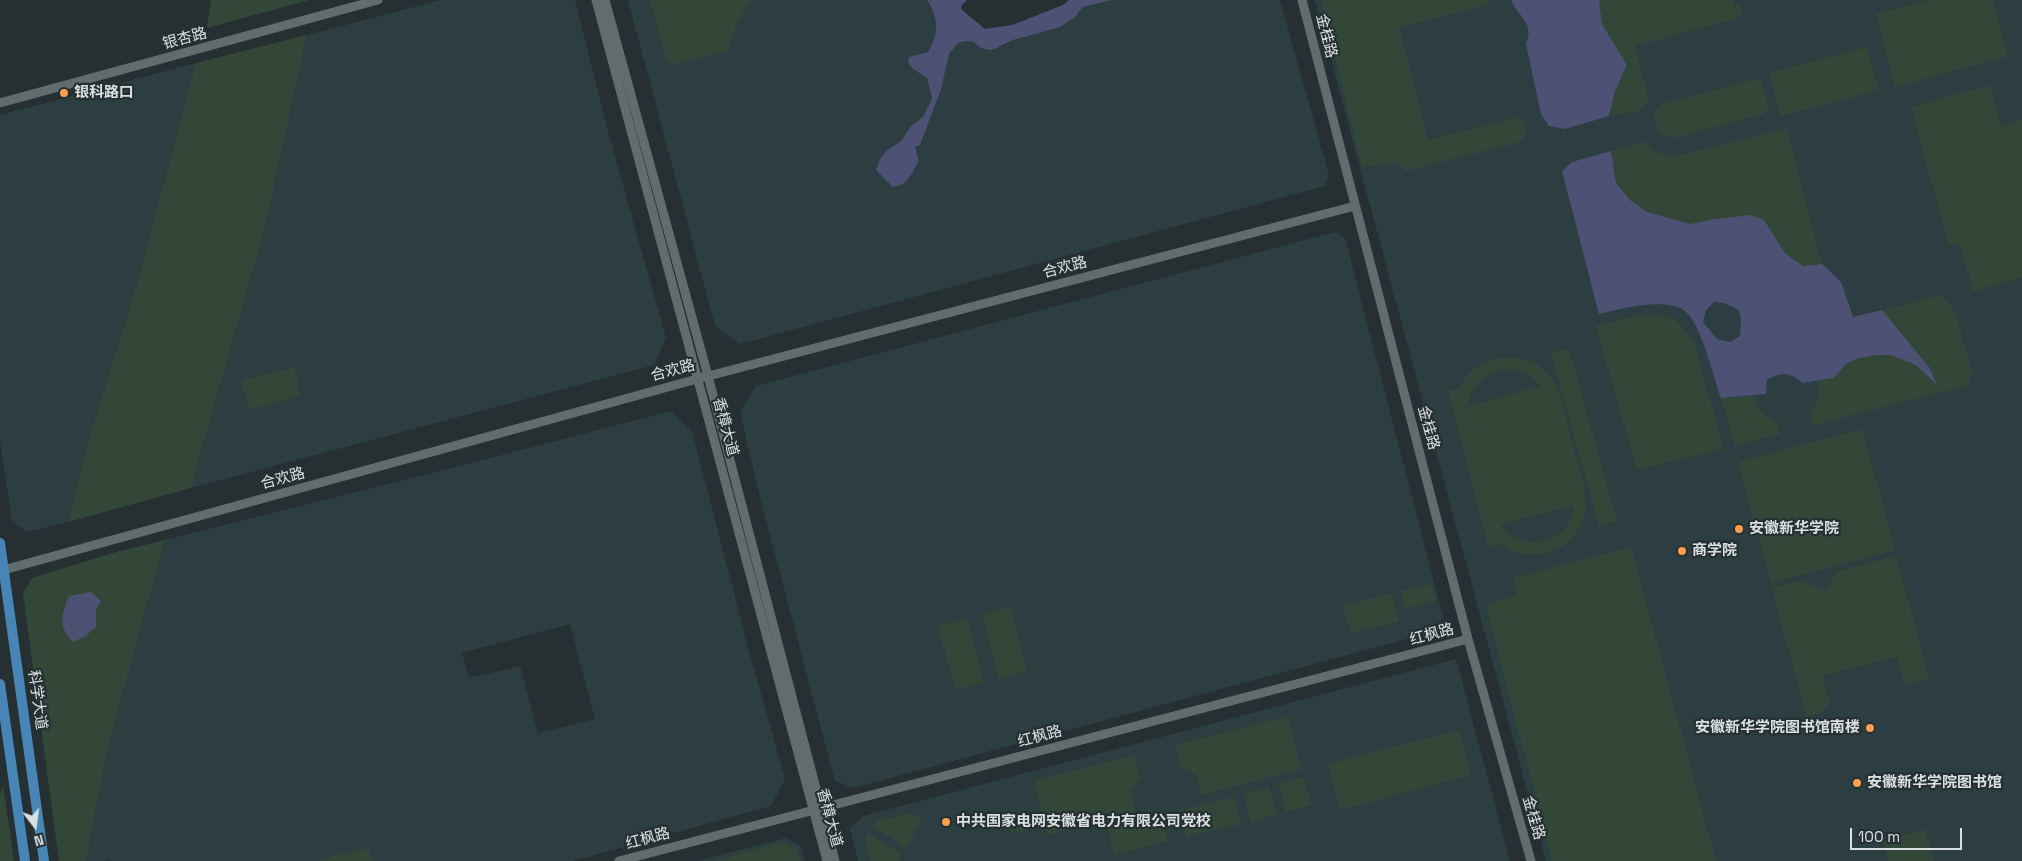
<!DOCTYPE html>
<meta charset="utf-8">
<style>
body{margin:0}
#map{position:relative;width:2022px;height:861px;overflow:hidden;background:#263032;font-family:"Space Grotesk",sans-serif}
canvas{display:block}
.north{position:absolute;left:10px;top:801px;width:50px;height:50px;-webkit-text-stroke:4px #263032;paint-order:stroke;rotate:165deg;font-size:14px;font-weight:700;line-height:20px;text-align:center;color:#dae0e2}
.north::after{content:'';display:block;margin:auto;width:18px;height:22px;background:#dae0e2;clip-path:polygon(50% 0,100% 100%,50% 72%,0 100%)}
.scale{position:absolute;left:1850px;top:828px;width:112px;height:22px;box-sizing:border-box;border:2px solid #dae0e2;border-top:0;padding-left:6px;font-size:15px;line-height:18px;white-space:nowrap;color:#dae0e2;-webkit-text-stroke:4px #263032;paint-order:stroke}
</style>
<div id="map">
<canvas width="2022" height="861"></canvas>
<div class="north">N</div>
<div class="scale">100 m</div>
</div>
<script>
const g = document.querySelector('canvas').getContext('2d');
g.lineJoin = 'round';
function paint(path, color) { g.fillStyle = color; g.fill(path, 'evenodd'); }
function strokePath(path, color, width, dash) { g.strokeStyle = color; g.lineWidth = width; g.lineCap = dash ? 'butt' : 'round'; g.setLineDash(dash || []); g.stroke(path); }
function label(font, color, halo, rows, align = 'center') {
  g.font = font + ' "Space Grotesk","Noto Sans SC",sans-serif'; g.lineWidth = 4.5; g.setLineDash([]); g.textBaseline = 'middle'; g.strokeStyle = halo; g.fillStyle = color; for (const [text, x, y, turn = 0] of rows) {
    g.save(); g.translate(x, y); g.rotate((+turn || 0) * Math.PI / 180); g.textAlign = isNaN(turn) ? turn : align; if (halo) g.strokeText(text, 0, 0); g.fillText(text, 0, 0); g.restore();
  }
}
const built = new Path2D(`
 M441 0H575L609 135 666 338 654 365 191 488 265 228 307 35Z
 M628 0H927L937 19 935 41 928 52 921 74 927 78 932 99 923 117 911 126 901 141 886 151 908 180 919 161 915 147 920 145 934 110 941 90 949 54 958 43 966 41 973 42 981 48 1003 46 1013 40 1060 27 1075 17 1083 7 1112 0H1280L1329 175 1325 186 740 344 715 326Z
 M1315 0H2022V861H1546Z
 M196 63 135 290 90 435 68 522 27 532 12 521 0 441V115Z
 M1335 232 1345 238 1443 617 1433 632 853 788 835 781 760 498 740 412 756 386Z
 M671 411 692 431 749 651 785 779 771 806 573 861H111V859L103 861H86L108 747 165 540 444 470ZM570 624 595 719 538 733 520 666 469 678 462 653Z
 M1456 659 1510 861H858L850 828 863 816Z
 M786 838 801 846 805 861H697Z`);
const green = new Path2D(`
 M211 0H309L207 28Z
 M650 0H750L736 25 729 50 673 64 666 59Z
 M1321 0H1488L1489 4 1399 28 1428 140 1521 116 1526 134 1520 142 1405 171 1400 163 1362 167Z
 M1601 0H1733L1734 6 1740 4 1742 13 1735 19 1635 46 1649 99 1639 111 1609 116 1615 91 1627 65 1601 24 1599 3Z
 M1930 0H1993L2008 56 1895 87 1876 14Z
 M307 35 265 228 191 488 68 522 90 435 135 290 196 63Z
 M1867 47 1879 90 1780 116 1769 73Z
 M1752 80 1761 81 1769 107 1764 114 1674 138 1661 134 1655 123V110L1663 104Z
 M1990 85 2001 126 2022 120V278L1973 291 1960 243 1949 246 1911 107Z
 M1787 129 1822 264 1803 266 1785 253 1764 220 1715 219 1690 224 1647 212 1630 200 1616 183 1611 151 1644 142 1654 151 1673 157Z
 M1941 295 1956 313 1972 374 1967 386 1813 425 1810 414C1818 404 1819 394 1818 381L1833 378 1846 364 1859 358 1877 355H1891L1916 365 1937 385 1929 367 1882 310Z
 M1658 315 1674 318 1693 340 1724 449 1637 470 1596 326 1630 317Z
 M1569 349 1617 521 1599 526 1551 353Z
 M1515 357C1529 359 1542 365 1551 377 1563 393 1566 418 1571 438 1579 470 1599 511 1571 539 1564 546 1555 551 1545 553 1529 557 1514 553 1501 544L1489 548 1448 391 1460 388C1470 365 1491 357 1515 357ZM1510 369 1527 374 1542 386 1468 406C1471 384 1489 371 1510 369ZM1574 505C1572 544 1522 554 1500 525Z
 M294 367 301 396 249 410 241 381Z
 M1753 396C1758 409 1764 417 1778 423L1780 434 1735 446 1721 398Z
 M1862 429 1895 550 1771 583 1738 462Z
 M165 540 108 747 86 861H59L23 593 32 578 113 553Z
 M1631 547 1716 861H1552L1486 605 1518 595 1514 578Z
 M1896 556 1929 678 1905 685 1897 657 1822 676 1830 702 1821 713 1806 717 1772 587 1802 581 1826 591 1836 572Z
 M1431 584 1435 601 1405 609 1400 591Z
 M1392 593 1399 621 1351 634 1343 606Z
 M1010 607 1027 671 999 679 982 615Z
 M967 618 984 682 955 690 938 626Z
 M1288 716 1301 769 1201 795 1196 775 1181 767 1175 745Z
 M1459 730 1471 775 1340 810 1328 764Z
 M1134 755 1140 777 1131 792 1136 812 1047 835 1034 781Z
 M1304 777 1312 805 1286 812 1278 784Z
 M3 784 14 861H0V794Z
 M1269 787 1277 814 1251 822 1244 794Z
 M1234 797 1241 824 1186 837 1179 811Z
 M912 813 922 821 906 847 873 827 876 821Z
 M1022 814 1026 830 1011 834 1007 818Z
 M1161 815 1168 841 1114 855 1107 829Z
 M1925 829 1934 861H1888L1883 841Z
 M869 834 902 854 898 861H871L865 839Z
 M783 842 797 849 800 861H715Z
 M368 848 372 861H315Z`);
const water = new Path2D(`
 M927 0H967L962 5 961 9 985 29 1012 25 1063 5 1069 0H1112L1083 7 1075 17 1060 27 1013 40 995 49 989 50 981 48 973 42 966 41 958 43 949 54 941 90 920 145 915 147 919 161C911 173 909 185 893 187L876 170 880 159 886 151 901 141 911 126 923 117 932 99 927 78 912 68 908 62 909 57 928 52C939 35 939 18 927 0Z
 M1511 0H1601L1599 3 1602 24 1627 65 1615 91 1609 116 1565 129 1549 126 1541 114 1526 44C1535 24 1519 17 1511 0Z
 M1611 151 1616 183 1630 200 1647 212 1690 224 1715 219 1751 215 1764 220 1785 253 1803 266 1822 264 1841 282 1853 317 1882 310 1929 367 1938 386 1916 365 1891 355H1877L1859 358 1846 364 1834 378 1803 383C1789 372 1782 371 1767 380L1766 394 1721 398C1713 376 1702 327 1686 312 1669 296 1619 309 1599 314L1562 171 1572 162ZM1714 302 1724 303 1739 310 1741 320 1740 336 1730 342 1717 339 1703 322 1706 310Z
 M91 592 101 601 96 610V627L84 637 73 642C58 626 61 616 69 596Z`);
const secondary = new Path2D(`
 M596 0 827 861
 M605 0 708 376 835 861
 M1302 0 1468 639 1531 861
 M0 103 378 0
 M0 571 697 379 1355 206
 M619 861 1468 639`);
const primary = new Path2D(`
 M0 543 44 861
 M0 684 25 861`);
const markers = [
 [64,93,5,"#f99f4d"],
 [1739,529,5,"#f99f4d"],
 [1682,551,5,"#f99f4d"],
 [1870,728,5,"#f99f4d"],
 [1857,783,5,"#f99f4d"],
 [946,822,5,"#f99f4d"]
];
const streetNames = [
 ["金桂路",1326,36,76],
 ["银杏路",185,39,-15],
 ["合欢路",1065,268,-15],
 ["合欢路",673,371,-15],
 ["香樟大道",725,427,75],
 ["金桂路",1428,428,75],
 ["合欢路",283,479,-15],
 ["红枫路",1432,635,-15],
 ["科学大道",37,700,82],
 ["红枫路",1040,737,-15],
 ["香樟大道",829,818,75],
 ["金桂路",1533,818,74],
 ["红枫路",648,839,-15]
];
const poiNames = [
 ["银科路口",74,93],
 ["安徽新华学院",1749,529],
 ["商学院",1692,551],
 ["安徽新华学院图书馆南楼",1860,728,"right"],
 ["安徽新华学院图书馆",1867,783],
 ["中共国家电网安徽省电力有限公司党校",956,822]
];
paint(built, '#2c3e42');
paint(green, '#334739');
paint(water, '#4d5274');
strokePath(secondary, '#616c6f', 9);
strokePath(primary, '#4685b5', 10);
for (const [x, y, r, color] of markers) { const dot = new Path2D(); dot.arc(x, y, r, 0, 2 * Math.PI); g.fillStyle = color; g.fill(dot); strokePath(dot, '#263032', 2); }
label('15px', '#dae0e2', '#263032', streetNames);
label('bold 15px', '#dae0e2', '#263032', poiNames, 'left');
</script>
